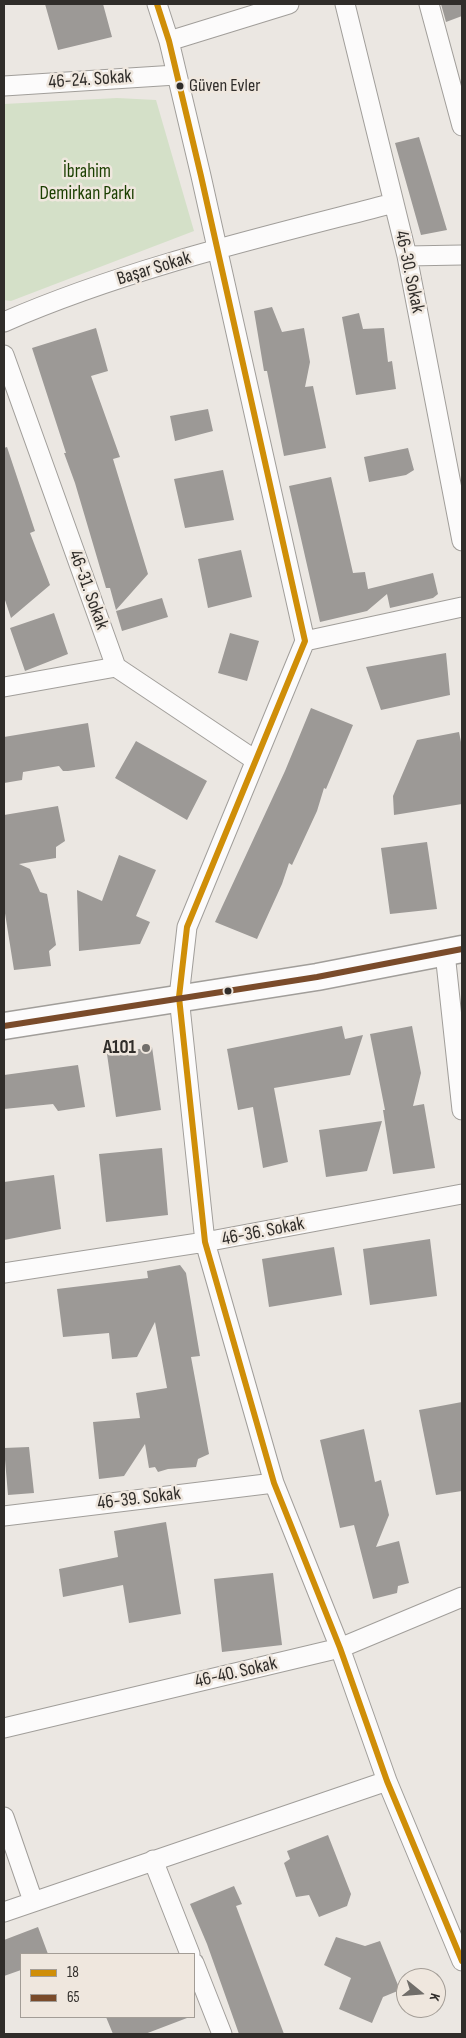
<!DOCTYPE html>
<meta charset="utf-8">
<style>
body{margin:0}
#map{position:relative;width:466px;height:2038px;overflow:hidden;background:#ebe7e2;font-family:"Sofia Sans Condensed",sans-serif}
canvas{display:block}
.frame{position:absolute;inset:0;border:5px solid #302d2a;pointer-events:none}
.legend{position:absolute;left:20px;top:1953px;width:175px;height:65px;box-sizing:border-box;background:#efe7de;border:1px solid #a39d96;margin:0;padding:6px 9px;list-style:none;font-size:15px;color:#302d2a}
.legend li{display:flex;align-items:center;gap:10px;height:25px}
.legend b{width:25px;border:1px solid #a39d96}
.north{position:absolute;left:396px;top:1968px;width:50px;height:50px;box-sizing:border-box;background:#efe7de;border:1px solid #a39d96;border-radius:50%;rotate:107deg;font-size:14px;font-weight:700;line-height:20px;text-align:center;color:#302d2a}
.north::after{content:'';display:block;margin:auto;width:18px;height:22px;background:#716e6a;clip-path:polygon(50% 0,100% 100%,50% 72%,0 100%)}
</style>
<div id="map">
<canvas width="466" height="2038"></canvas>
<div class="frame"></div>
<ul class="legend">
<li><b style="height:6px;background:#cf8e08"></b>18</li>
<li><b style="height:6px;background:#7a4b2a"></b>65</li>
</ul>
<div class="north">K</div>
</div>
<script>
const g = document.querySelector('canvas').getContext('2d');
g.lineJoin = 'round';
function paint(path, color) { g.fillStyle = color; g.fill(path, 'evenodd'); }
function strokePath(path, color, width, dash) { g.strokeStyle = color; g.lineWidth = width; g.lineCap = dash ? 'butt' : 'round'; g.setLineDash(dash || []); g.stroke(path); }
function label(font, color, halo, rows, align = 'center') {
  g.font = font + ' "Sofia Sans Condensed",sans-serif'; g.lineWidth = 5; g.setLineDash([]); g.textBaseline = 'middle'; g.strokeStyle = halo; g.fillStyle = color; for (const [text, x, y, turn = 0] of rows) {
    g.save(); g.translate(x, y); g.rotate((+turn || 0) * Math.PI / 180); g.textAlign = isNaN(turn) ? turn : align; if (halo) g.strokeText(text, 0, 0); g.fillText(text, 0, 0); g.restore();
  }
}
const green = new Path2D(`
 M117 98 156 100 194 231 11 301 4 300V104Z`);
const building = new Path2D(`
 M45 4H103L112 37 58 50Z
 M441 4H462V16L446 22Z
 M419 137 447 230 421 235 395 143Z
 M272 307 282 332 304 328 310 362 305 387 313 386 326 448 284 456 267 371H264L254 311Z
 M359 313 363 329 384 328 388 362 392 361 396 389 356 395 342 317Z
 M96 328 108 371 91 376 120 457 113 459 148 574 116 610 110 588H106L75 483 64 453H66L32 348Z
 M208 409 213 431 175 441 170 416Z
 M7 447 35 531 30 533 50 585 11 618 4 597V448Z
 M408 448 414 470 406 475 369 482 364 457Z
 M223 470 234 520 185 528 174 479Z
 M331 477 353 573 365 572 368 589 433 573 438 594 433 598 390 608 387 594 367 611 320 622 289 486Z
 M241 550 252 597 208 608 198 559Z
 M162 598 168 617 122 631 116 611Z
 M54 613 68 654 25 671 10 628Z
 M230 633 259 641 247 681 218 673Z
 M446 653 450 695 381 710 366 667Z
 M311 708 353 725 326 789 324 788 317 811 292 865 289 863 282 884 257 939 215 922 285 771Z
 M88 723 95 767 68 771H63L59 766 23 772 22 780 4 783V737Z
 M459 732 462 747V804L394 815 393 796 417 740Z
 M136 741 207 781 187 820 115 778Z
 M58 806 65 841 56 847V858L19 864 30 869 40 892 47 894 56 945 49 951 51 966 14 970 4 907V815Z
 M427 842 437 909 390 914 381 848Z
 M119 855 156 870 136 916 150 922 140 944 79 951 77 890 102 901Z
 M342 1026 345 1039 363 1035 350 1075 274 1088 288 1162 263 1168 253 1107 238 1110 227 1049Z
 M412 1026 421 1073 413 1106 424 1104 435 1168 393 1174 383 1110H385L370 1034Z
 M152 1047 161 1110 116 1117 107 1054Z
 M78 1065 85 1107 58 1111 53 1104 4 1109V1075Z
 M382 1121 367 1171 326 1177 319 1130Z
 M162 1148 168 1215 106 1222 99 1154Z
 M54 1175 61 1229 4 1240V1182Z
 M430 1239 437 1296 370 1305 363 1249Z
 M334 1247 342 1295 269 1307 262 1259Z
 M180 1265 186 1273 200 1356 191 1357 209 1454 198 1459 196 1467 168 1469 158 1472 155 1467 149 1468 145 1444 124 1476 99 1479 93 1422 140 1418 136 1393 167 1388 155 1322 137 1357 112 1359 109 1333 63 1337 57 1289 148 1278 147 1271Z
 M462 1402V1491L436 1495 419 1410Z
 M364 1429 375 1482 381 1480 389 1515 376 1547 399 1541 409 1583 398 1586 397 1593 373 1599 354 1525 340 1528 320 1440Z
 M29 1447 34 1493 8 1495 4 1448Z
 M166 1522 181 1614 129 1623 123 1585 63 1597 59 1569 118 1557 114 1531Z
 M273 1573 282 1645 222 1652 214 1579Z
 M328 1835 351 1894 347 1906 319 1917 309 1895 296 1897 284 1863 290 1859 287 1851Z
 M234 1886 242 1904 236 1906 284 2034H239L207 1944 190 1904Z
 M38 1927 48 1954H21V1970L4 1976V1940Z
 M336 1937 365 1946 380 1941 400 1990 383 1997 372 2023 339 2009 351 1978 324 1965Z
 M106 2017H187V2018L145 2034H113Z`);
const street = new Path2D(`
 M157 4 169 41 201 176 305 641 187 927 179 997 205 1242 274 1483 340 1648 387 1781 462 1961
 M345 4 407 256 462 541
 M429 4 462 126
 M169 41 289 4
 M4 86 176 75
 M407 256 462 255
 M4 322C128 268 263 237 394 203
 M4 355 116 667 255 760
 M305 641 462 607
 M4 687 116 667
 M445 953 462 1110
 M4 1273 205 1242 462 1194
 M4 1516 274 1483
 M4 1728 340 1648 462 1597
 M4 1817 33 1901
 M153 1860 190 1954
 M4 1912 387 1781
 M194 1963 222 2034`);
const secondary = new Path2D(`
 M4 1026 317 977 462 949`);
const bus1 = new Path2D(`
 M157 4 169 41 201 176 305 641 187 927 179 997 205 1242 274 1483 340 1648 387 1781 462 1961`);
const bus2 = new Path2D(`
 M4 1026 317 977 462 949`);
const markers = [
 [180,86,4.5,"#302d2a"],
 [228,991,4.5,"#302d2a"],
 [146,1048,5,"#716e6a"]
];
const busNames = [
 ["Güven Evler",189,86]
];
const streetNames = [
 ["46-24. Sokak",90,80,-4],
 ["Başar Sokak",154,269,-17],
 ["46-30. Sokak",409,272,78],
 ["46-31. Sokak",88,590,70],
 ["46-36. Sokak",263,1232,-11],
 ["46-39. Sokak",139,1499,-7],
 ["46-40. Sokak",236,1673,-13]
];
const parkNames = [
 ["İbrahim",87,172],
 ["Demirkan Parkı",87,194]
];
const poiNames = [
 ["A101",136,1048]
];
paint(green, '#d4e0c8');
paint(building, '#9c9996');
strokePath(street, '#a19e9a', 21);
strokePath(secondary, '#a19e9a', 29);
strokePath(street, '#fcfbfb', 19);
strokePath(secondary, '#fcfbfb', 26);
strokePath(bus1, '#cf8e08', 6);
strokePath(bus2, '#7a4b2a', 6);
for (const [x, y, r, color] of markers) { const dot = new Path2D(); dot.arc(x, y, r, 0, 2 * Math.PI); g.fillStyle = color; g.fill(dot); strokePath(dot, '#efe7de', 2); }
label('18px', '#302d2a', '#efe7de', busNames, 'left');
label('19px', '#302d2a', '#efe7de', streetNames);
label('19px', '#1b3f00', '#efe7de', parkNames);
label('bold 19px', '#302d2a', '#efe7de', poiNames, 'right');
</script>
